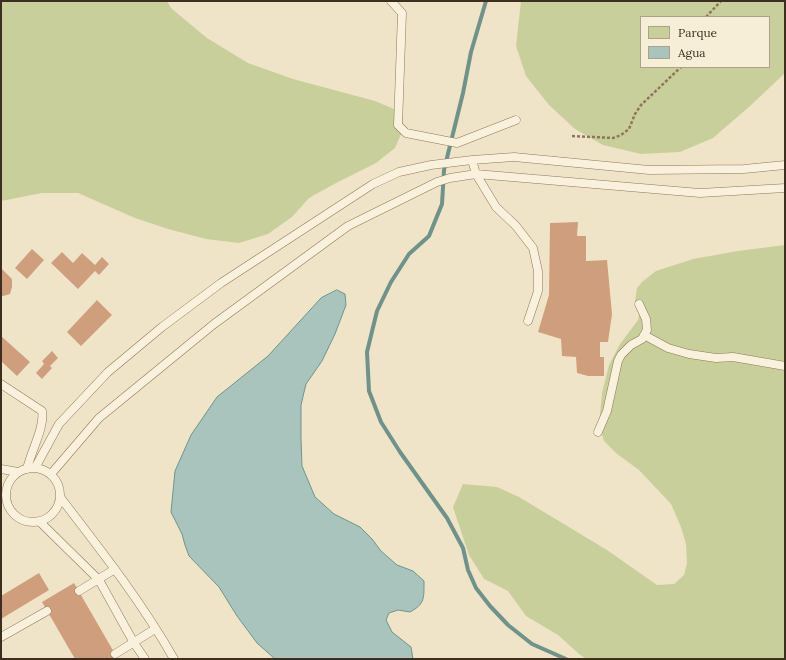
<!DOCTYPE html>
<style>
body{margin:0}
#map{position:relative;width:786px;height:660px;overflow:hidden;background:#f0e4c8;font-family:Lora,serif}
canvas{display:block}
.frame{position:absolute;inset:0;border:2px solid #3d2e20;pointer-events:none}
.legend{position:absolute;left:640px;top:16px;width:130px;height:52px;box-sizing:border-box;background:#f7eed8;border:1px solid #ada18e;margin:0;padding:5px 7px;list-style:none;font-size:12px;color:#3d2e20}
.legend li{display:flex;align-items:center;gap:8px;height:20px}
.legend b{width:20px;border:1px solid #ada18e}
</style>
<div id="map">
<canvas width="786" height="660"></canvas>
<div class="frame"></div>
<ul class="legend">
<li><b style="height:11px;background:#c9cf9b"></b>Parque</li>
<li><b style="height:11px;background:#a9c4bc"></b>Agua</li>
</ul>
</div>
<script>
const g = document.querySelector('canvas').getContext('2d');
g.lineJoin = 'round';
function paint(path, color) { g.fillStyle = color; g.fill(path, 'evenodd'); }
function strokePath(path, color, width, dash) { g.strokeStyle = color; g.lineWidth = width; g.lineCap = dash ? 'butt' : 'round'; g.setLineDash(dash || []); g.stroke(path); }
const green = new Path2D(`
 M1 1H167L171 8 207 38 248 63 293 79 375 101 394 109 403 118 402 132 395 148 376 163 336 183 309 198 292 217 268 234 239 243 206 239 168 229 135 218 78 193H42L1 201Z
 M521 1H785V73L749 107 713 138 680 152 641 154 603 145 575 129 549 105 526 76 516 46ZM641 17H769V67H641Z
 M785 245V659H586L579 654 558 635 526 616 508 591 484 579 469 555 453 507 463 484 497 487 519 497 607 550 657 585 674 584 684 575 687 563 686 544 681 527 671 504 639 470 617 454 604 441 599 424 602 393 609 365 620 344 638 320 640 311 635 301 637 288 642 282 656 271 693 259 738 251Z`);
const water = new Path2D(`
 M337 290 345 294 346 305 335 334 322 361 306 384 301 405V439L302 466 315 497 334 514 360 527 372 539 381 551 397 565 413 571 424 581C424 598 425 604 410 612L398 610 389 613 386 620 392 632 411 647 413 659H275L257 643 237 616 219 587 189 556 185 545 182 534 171 512 175 471 191 435 217 397 268 356 321 298Z`);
const stream = new Path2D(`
 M486 1 471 52 463 93 444 170 442 204 429 236 409 254 391 282 377 311 367 352 369 391 381 422 400 452 447 518 463 548 468 570 476 588 490 606 508 625 532 644 566 659`);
const building = new Path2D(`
 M578 222 577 236H586V261L607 260 612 314 608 342H600V357H604V376H588L577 373 576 357 562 356 561 339 538 332 549 295 550 223Z
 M32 249 44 260 27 279 15 268Z
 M62 252 73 263 82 253 95 265 102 257 109 264 99 275 95 271 78 289 51 263Z
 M1 268 12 279V287L10 294 3 296H1Z
 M97 300 112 315 81 346 67 332Z
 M1 336 30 362 17 376 1 361Z
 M52 351 58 358 50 366 52 368 42 379 36 373 44 364 42 361Z
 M39 573 49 590 1 619V596Z
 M74 583 118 659H75L42 602Z`);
const path = new Path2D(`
 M706 17 721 1
 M572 136 613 138 621 135 629 129 635 114 641 105 681 67`);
const lane = new Path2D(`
 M391 1 402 13 398 125 406 133 457 143 516 120
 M472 160 476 174 496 207 516 226 533 248 538 271V291L528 321
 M644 335 668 348 689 354 716 358 733 357 785 366
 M1 384 42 411C45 427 31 451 27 469
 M598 432 607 411 618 361 621 355 631 345 642 339 647 330 646 319 639 304
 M35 468 59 424 108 372 162 327 221 283 373 184 399 172 431 165 472 160 514 157 649 170 744 169 785 165
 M6 495a27 27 0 1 1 54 0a27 27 0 1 1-54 0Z
 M1 469 18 472
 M51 474 99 418 214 324 348 226 437 182 450 178 476 174 700 193 785 188
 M60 497C100 549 141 601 174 659
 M39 521 99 580 134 643 145 659
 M79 591 115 569
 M1 637 47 611
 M115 654 155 629`);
paint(green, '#c9cf9b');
paint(water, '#a9c4bc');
strokePath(water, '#6f938a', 1);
strokePath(stream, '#6f938a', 4);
paint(building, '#cf9f7d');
strokePath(lane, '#8d765c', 9);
strokePath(path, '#8d765c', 2.5, [3, 2]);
strokePath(lane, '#faf1dc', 8);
</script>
